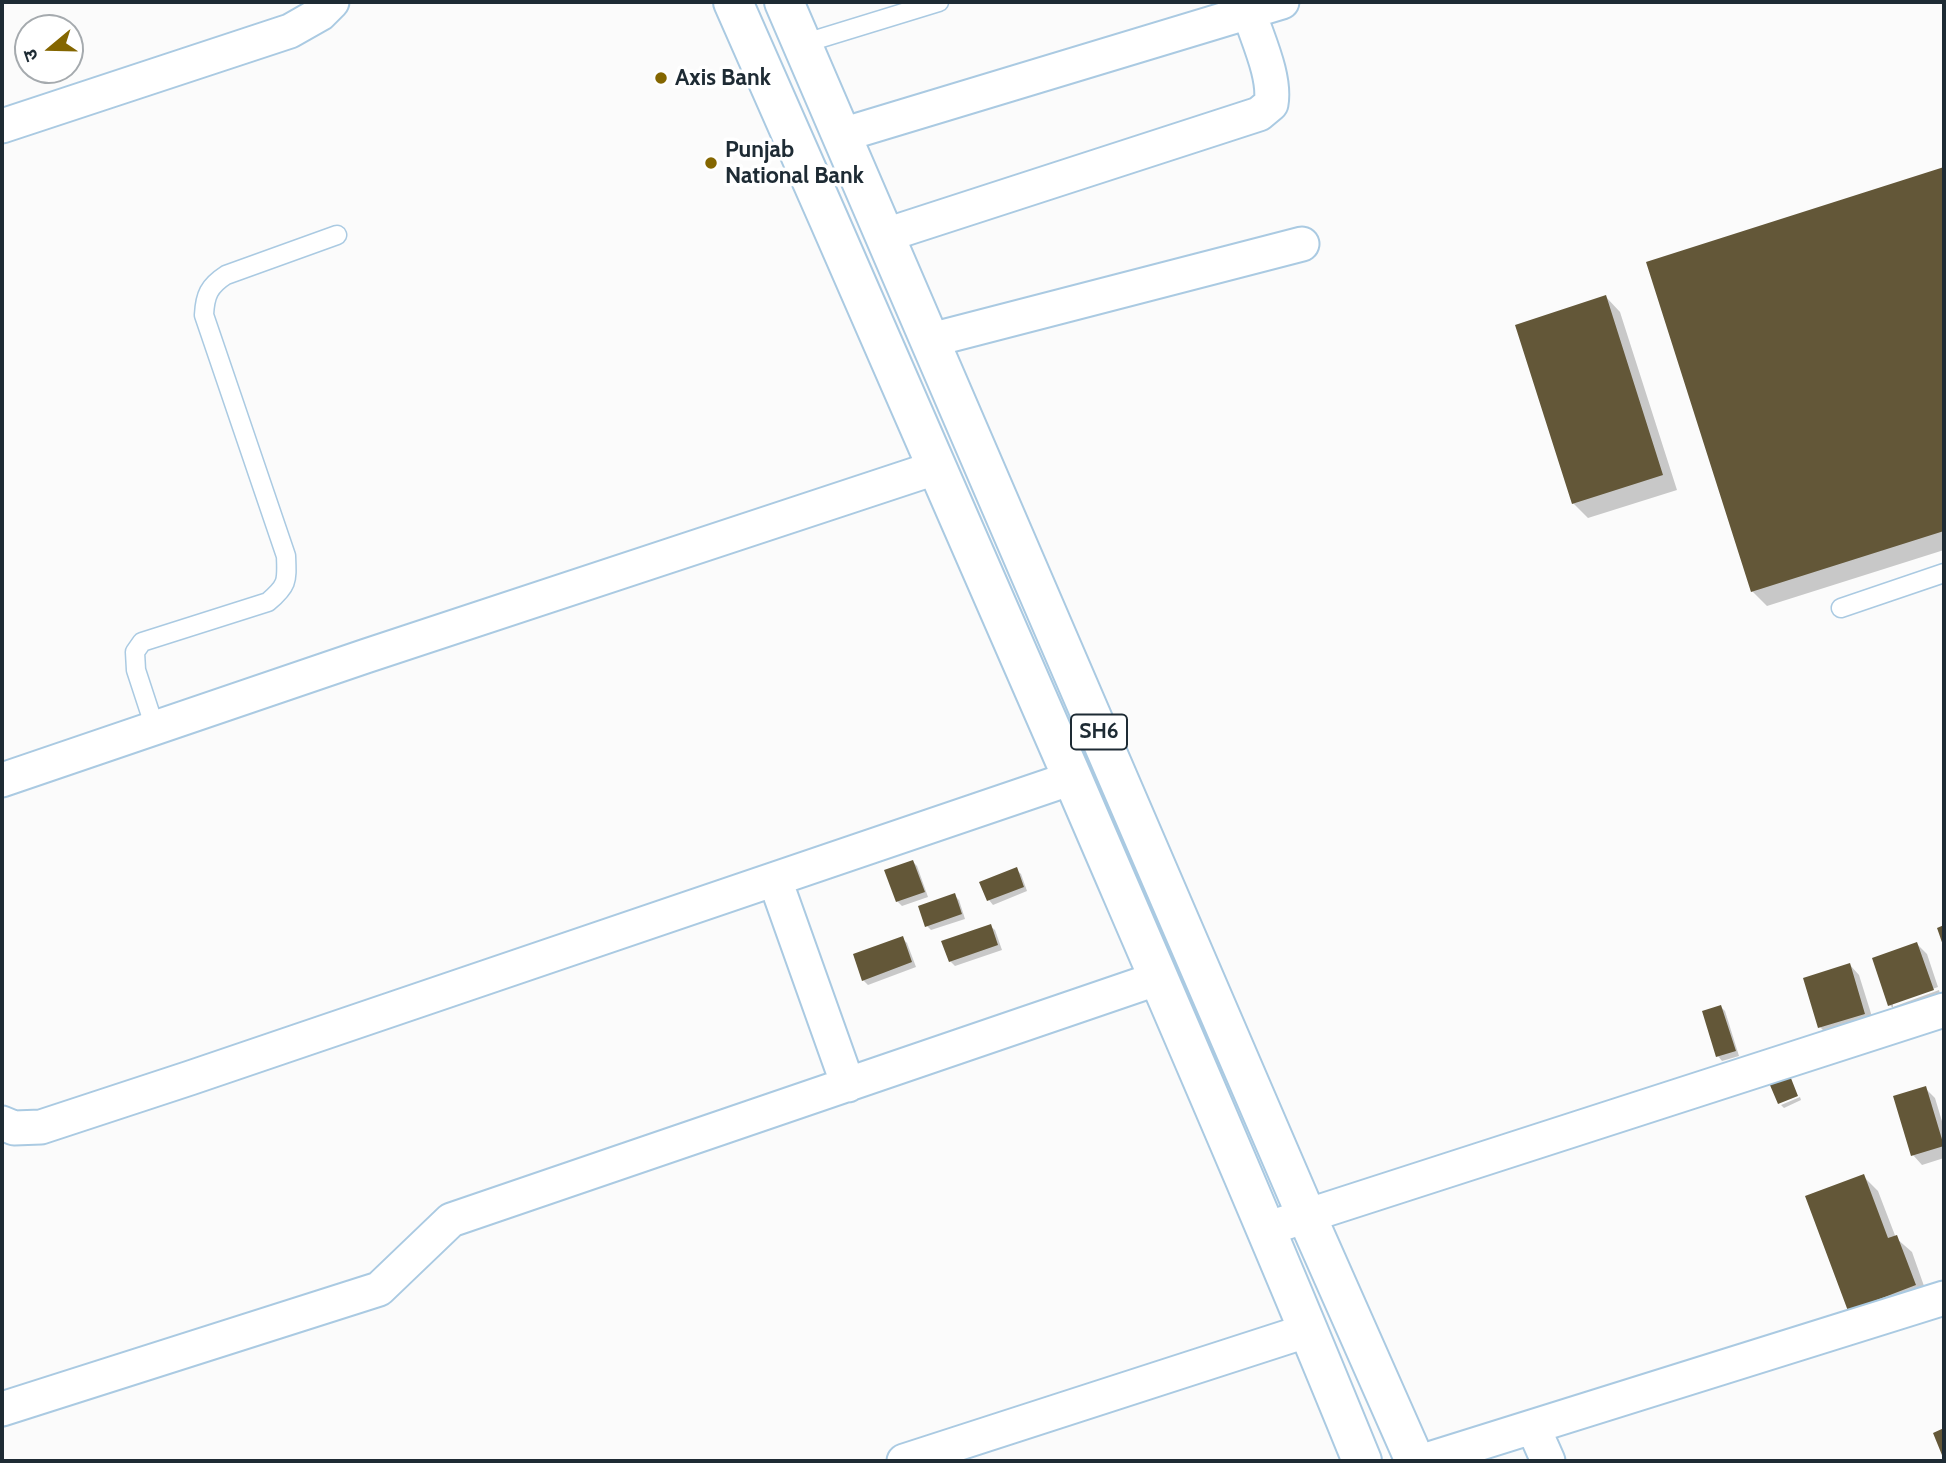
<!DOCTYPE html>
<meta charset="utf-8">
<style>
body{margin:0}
#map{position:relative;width:1946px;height:1463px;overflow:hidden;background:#fbfbfb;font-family:Cabin,"Noto Sans Devanagari",sans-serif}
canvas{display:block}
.frame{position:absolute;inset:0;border:4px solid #1e2b34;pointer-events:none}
.north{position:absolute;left:14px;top:14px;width:70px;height:70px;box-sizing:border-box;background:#fff;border:2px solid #a5aaae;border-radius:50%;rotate:251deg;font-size:19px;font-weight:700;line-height:28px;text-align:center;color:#1e2b34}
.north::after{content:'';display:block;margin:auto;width:24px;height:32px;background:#846600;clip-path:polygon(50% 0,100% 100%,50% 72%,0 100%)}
</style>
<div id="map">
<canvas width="1946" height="1463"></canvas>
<div class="frame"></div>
<div class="north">उ</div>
</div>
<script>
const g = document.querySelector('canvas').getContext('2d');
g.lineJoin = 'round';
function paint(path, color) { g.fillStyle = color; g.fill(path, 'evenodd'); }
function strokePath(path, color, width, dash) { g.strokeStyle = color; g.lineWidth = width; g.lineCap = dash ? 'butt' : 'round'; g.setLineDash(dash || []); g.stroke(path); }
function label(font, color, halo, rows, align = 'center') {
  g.font = font + ' Cabin,sans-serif'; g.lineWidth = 7; g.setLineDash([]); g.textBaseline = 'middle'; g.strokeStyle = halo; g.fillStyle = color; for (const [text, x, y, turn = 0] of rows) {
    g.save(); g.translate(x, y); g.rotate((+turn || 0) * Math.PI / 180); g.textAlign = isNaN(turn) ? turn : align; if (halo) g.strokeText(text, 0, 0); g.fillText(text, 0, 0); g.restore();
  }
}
const shadow = new Path2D(`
 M1944 169V550L1767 606 1752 591 1648 263Z
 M1606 297 1620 312 1677 490 1588 518 1573 503Z
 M913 862 917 866 928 897 902 906 897 901Z
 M1016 869 1021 874 1027 891 993 905 989 900Z
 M954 895 959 900 965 919 931 930 927 926Z
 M990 926 995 930 1002 950 955 966 950 961Z
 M902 938 907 943 916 967 868 985 863 980Z
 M1917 944 1927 954 1938 987 1893 1003V1007L1939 990 1942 1000 1899 1015 1890 1005 1874 960Z
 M1850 965 1859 975 1874 1023 1830 1037 1820 1027Z
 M1721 1007 1725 1011 1739 1056 1722 1061 1718 1056Z
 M1925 1088 1935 1098 1944 1128V1158L1922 1165 1913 1155Z
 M1800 1097 1801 1100 1784 1108 1781 1105Z
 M1863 1176 1878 1191 1896 1238 1912 1252 1929 1300 1850 1310Z`);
const building = new Path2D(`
 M1944 167V531L1751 592 1646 262Z
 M1606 295 1663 475 1572 504 1515 325Z
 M913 860 925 892 896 902 884 870Z
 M1017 867 1024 887 987 901 979 882Z
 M955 893 962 914 925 927 918 906Z
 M991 924 998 945 949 962 941 941Z
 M1944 925V948L1937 928Z
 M903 936 912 962 862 981 853 954Z
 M1917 942 1934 990 1888 1006 1872 958Z
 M1850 963 1865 1014 1818 1028 1803 978Z
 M1721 1005 1736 1051 1716 1057 1702 1011Z
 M1785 1063 1798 1096 1778 1104 1764 1071Z
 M1926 1086 1944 1146 1911 1156 1893 1096Z
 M1864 1174 1888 1238 1897 1235 1916 1285 1848 1311 1805 1196Z
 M1944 1428V1460L1933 1433Z`);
const lane = new Path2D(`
 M802 44 939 2
 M1841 608 1944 573
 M155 728 136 670 135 652 142 642 268 602C288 585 287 581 286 556L204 315C205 295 209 286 226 275L337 235`);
const street = new Path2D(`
 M2 126 290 31 320 14 332 2
 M842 135 1282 2
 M886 235 1259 114 1271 104C1276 77 1257 38 1249 12
 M931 340 1302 244
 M2 780 366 656 938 467
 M775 880 848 1085
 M2 1123 14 1128 41 1127 190 1078 1072 778
 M1266 1229 1944 1010
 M2 1409 379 1289 451 1220 1159 978
 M1533 1427 1548 1461
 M904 1461 1309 1330
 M1423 1461 1944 1298`);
const primary = new Path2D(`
 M733 2C847 260 960 519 1072 777 1170 1005 1269 1232 1362 1461
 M784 2 1307 1217 1415 1461`);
const markers = [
 [661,78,7,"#846600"],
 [711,163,7,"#846600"]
];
const shields = [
 [1099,732,56]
];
const shieldNames = [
 ["SH6",1099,732]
];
const poiNames = [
 ["Axis Bank",675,78],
 ["Punjab",725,150],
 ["National Bank",725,176]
];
paint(shadow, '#0003');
paint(building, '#635738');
strokePath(lane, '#aacae2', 21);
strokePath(street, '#aacae2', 37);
strokePath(primary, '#aacae2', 42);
strokePath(lane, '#fff', 18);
strokePath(street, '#fff', 33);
strokePath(primary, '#fff', 38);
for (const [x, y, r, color] of markers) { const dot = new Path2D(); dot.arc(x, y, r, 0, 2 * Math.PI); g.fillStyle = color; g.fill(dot); strokePath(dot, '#fff', 2.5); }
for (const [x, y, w] of shields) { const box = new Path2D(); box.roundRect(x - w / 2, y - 17.5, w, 35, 5); g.fillStyle = '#fff'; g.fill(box); strokePath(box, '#1e2b34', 2); }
label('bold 21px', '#1e2b34', null, shieldNames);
label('bold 23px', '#1e2b34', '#fff', poiNames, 'left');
</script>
